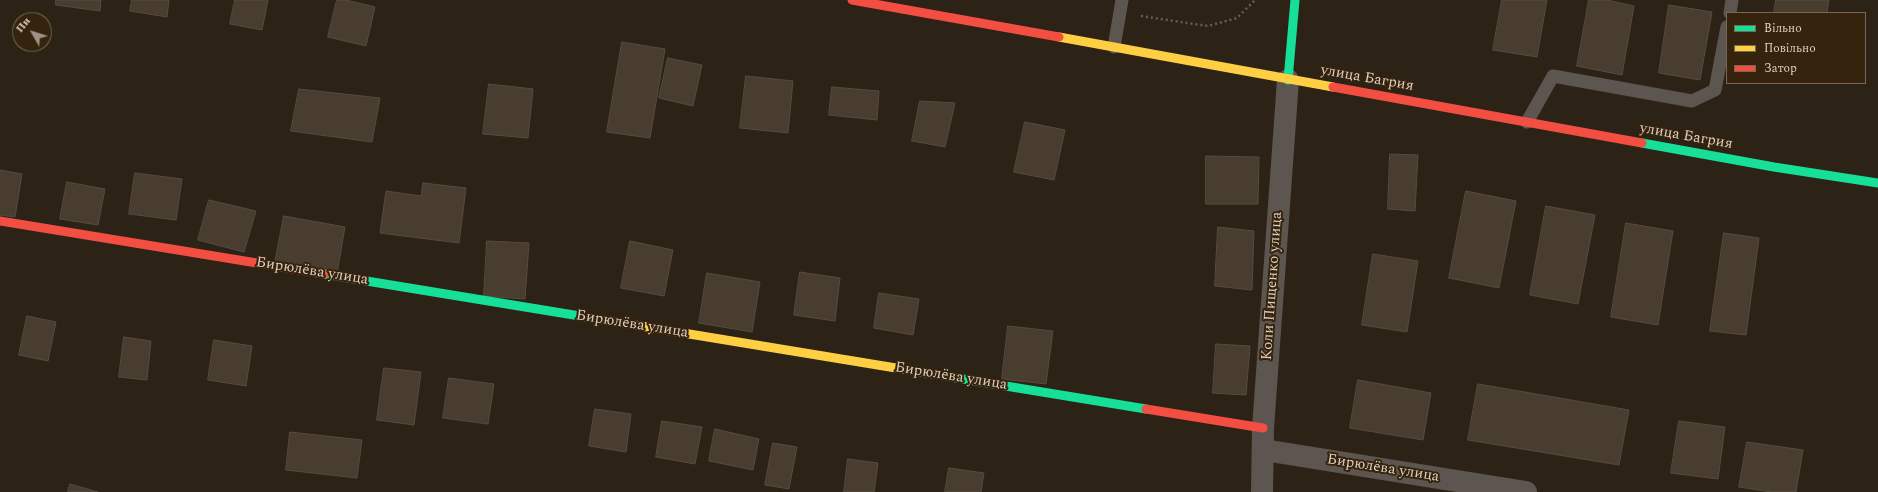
<!DOCTYPE html>
<meta charset="utf-8">
<style>
body{margin:0}
#map{position:relative;width:1878px;height:492px;overflow:hidden;background:#2d2216;font-family:Spectral,serif}
canvas{display:block}
.legend{position:absolute;left:1726px;top:12px;width:140px;height:72px;box-sizing:border-box;background:#36230d;border:1px solid #786856;margin:0;padding:5px 7px;list-style:none;font-size:12px;color:#dccfc3}
.legend li{display:flex;align-items:center;gap:8px;height:20px}
.legend b{width:20px;border:1px solid #786856}
.north{position:absolute;left:12px;top:12px;width:40px;height:40px;box-sizing:border-box;background:#36230d;border:1px solid #786856;border-radius:50%;rotate:309deg;font-size:11px;font-weight:700;line-height:16px;text-align:center;color:#dccfc3}
.north::after{content:'';display:block;margin:auto;width:14px;height:18px;background:#9f9286;clip-path:polygon(50% 0,100% 100%,50% 72%,0 100%)}
</style>
<div id="map">
<canvas width="1878" height="492"></canvas>
<ul class="legend">
<li><b style="height:5px;background:#16e098"></b>Вільно</li>
<li><b style="height:5px;background:#ffcf43"></b>Повільно</li>
<li><b style="height:5px;background:#f24e42"></b>Затор</li>
</ul>
<div class="north">Пн</div>
</div>
<script>
const g = document.querySelector('canvas').getContext('2d');
g.lineJoin = 'round';
function paint(path, color) { g.fillStyle = color; g.fill(path, 'evenodd'); }
function strokePath(path, color, width, dash) { g.strokeStyle = color; g.lineWidth = width; g.lineCap = dash ? 'butt' : 'round'; g.setLineDash(dash || []); g.stroke(path); }
function label(font, color, halo, rows, align = 'center') {
  g.font = font + ' Spectral,serif'; g.lineWidth = 4; g.setLineDash([]); g.textBaseline = 'middle'; g.strokeStyle = halo; g.fillStyle = color; for (const [text, x, y, turn = 0] of rows) {
    g.save(); g.translate(x, y); g.rotate((+turn || 0) * Math.PI / 180); g.textAlign = isNaN(turn) ? turn : align; if (halo) g.strokeText(text, 0, 0); g.fillText(text, 0, 0); g.restore();
  }
}
const building = new Path2D(`
 M56 0H101L100 11 56 5Z
 M132 0H169L167 17 130 11Z
 M235 0H268L262 30 230 24Z
 M337 0H346L375 7 366 46 328 37Z
 M1502 0H1547L1537 57 1493 50Z
 M1589 0H1607L1634 6 1622 75 1577 66Z
 M1776 0H1829L1827 13H1774Z
 M1669 5 1712 12 1700 80 1659 73Z
 M622 42 665 49 650 138 607 132Z
 M668 58 702 65 693 106 659 98Z
 M746 76 793 81 788 133 740 128Z
 M489 84 533 89 528 138 483 134Z
 M832 87 879 91 877 120 829 115Z
 M299 89 380 98 372 142 291 131Z
 M920 101 955 103 945 147 912 141Z
 M1025 122 1065 130 1054 180 1014 172Z
 M1390 154 1418 155 1415 211 1388 209Z
 M1206 156 1259 157 1258 204H1206Z
 M0 170 22 174 15 217 0 215Z
 M135 173 182 179 176 220 129 214Z
 M67 182 105 189 98 225 60 219Z
 M423 183 466 188 459 243 380 233 386 191 421 196Z
 M1466 191 1516 201 1499 288 1449 278Z
 M209 200 256 211 244 252 198 240Z
 M1546 206 1595 215 1578 304 1530 295Z
 M284 216 345 227 337 274 275 263Z
 M1626 223 1673 231 1658 325 1611 317Z
 M1218 227 1254 231 1252 290 1215 286Z
 M1724 233 1759 238 1746 335 1710 331Z
 M487 241 529 243 525 299 484 296Z
 M630 241 673 250 664 296 621 288Z
 M1373 254 1418 261 1407 332 1362 325Z
 M800 272 840 278 835 321 794 315Z
 M707 273 760 282 752 332 699 323Z
 M879 293 919 299 913 335 874 328Z
 M27 316 56 322 48 361 19 355Z
 M1008 326 1053 331 1046 384 1002 379Z
 M124 337 151 341 147 380 119 377Z
 M214 340 252 346 246 386 208 380Z
 M1216 344 1250 346 1246 395 1213 393Z
 M384 368 421 372 414 425 377 420Z
 M449 378 494 384 488 424 443 418Z
 M1358 380 1431 393 1423 440 1350 428Z
 M1478 384 1629 410 1619 465 1468 440Z
 M595 409 631 414 626 452 589 446Z
 M662 421 702 427 695 464 656 457Z
 M1679 421 1725 427 1718 479 1671 473Z
 M715 429 759 439 753 470 709 461Z
 M290 432 362 440 357 478 286 470Z
 M1747 442 1803 450 1796 492H1771L1739 487Z
 M773 443 797 447 789 489 765 485Z
 M848 459 878 463 874 492H844Z
 M949 468 984 473 981 492H945Z
 M70 484 98 492H68Z`);
const path = new Path2D(`
 M1141 16 1208 26 1237 18 1255 0`);
const lane = new Path2D(`
 M1730 13 1732 0
 M1114 47 1122 0
 M1527 122 1553 76 1692 101 1715 90 1727 27`);
const street = new Path2D(`
 M1264 450 1526 492
 M1262 492 1263 428 1288 80`);
const fast = new Path2D(`
 M1288 80 1295 0
 M1642 143 1774 167 1878 183
 M324 274 592 318
 M902 369 1146 409`);
const slow = new Path2D(`
 M1059 37 1333 87
 M592 318 902 369`);
const jam = new Path2D(`
 M852 0 1059 37
 M1333 87 1642 143
 M0 221 324 274
 M1146 409 1263 428`);
const streetNames = [
 ["улица Багрия",1367,79,10],
 ["улица Багрия",1686,137,10],
 ["Бирюлёва улица",312,272,9],
 ["Коли Пищенко улица",1273,286,-86],
 ["Бирюлёва улица",632,325,9],
 ["Бирюлёва улица",951,377,9],
 ["Бирюлёва улица",1383,469,9]
];
paint(building, '#493d30');
strokePath(building, '#554c42', 1);
strokePath(path, '#655e57', 2.5, [2, 3]);
strokePath(lane, '#5d5650', 13);
strokePath(street, '#5d5650', 22);
strokePath(fast, '#16e098', 9);
strokePath(slow, '#ffcf43', 9);
strokePath(jam, '#f24e42', 9);
label('15px', '#dccfc3', '#36230d', streetNames);
</script>
